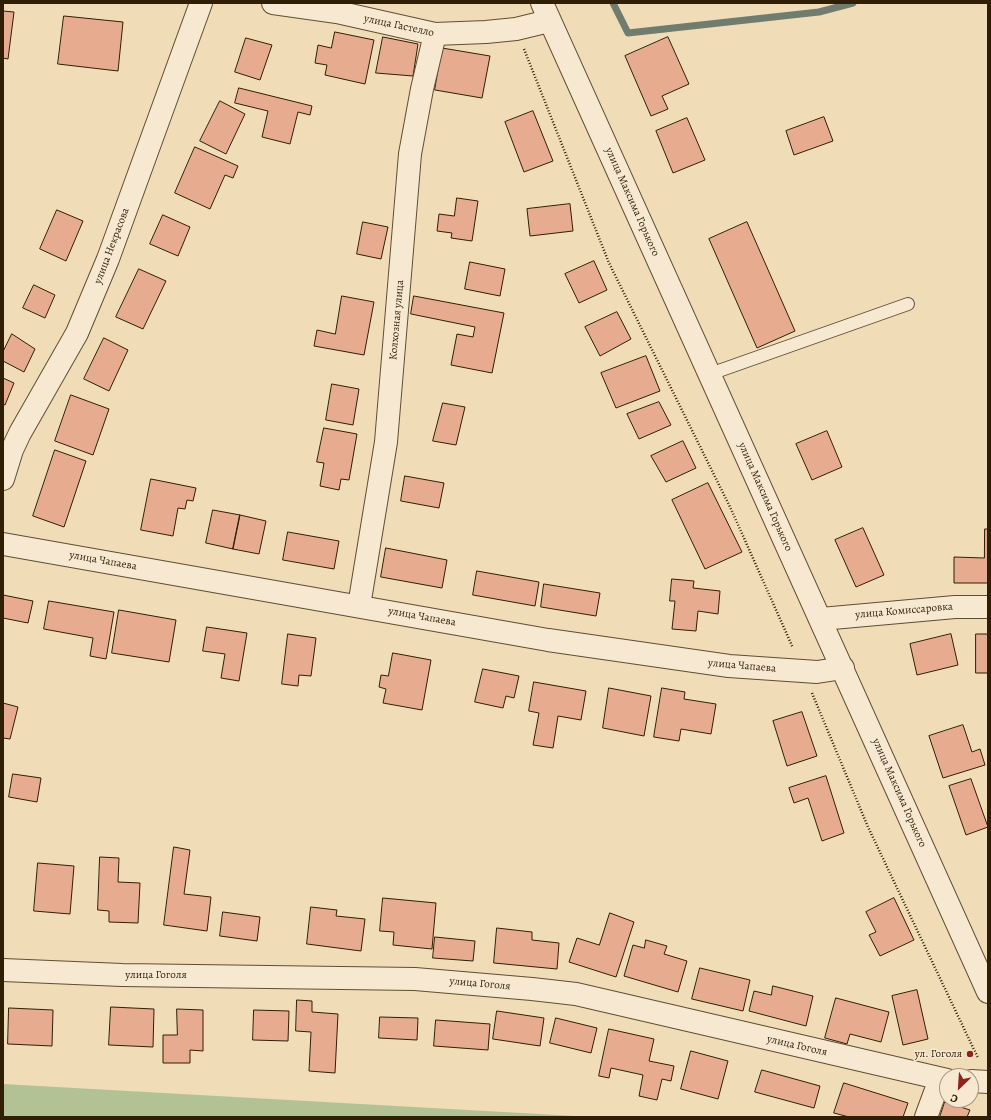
<!DOCTYPE html>
<meta charset="utf-8">
<style>
body{margin:0}
#map{position:relative;width:991px;height:1120px;overflow:hidden;background:#f1dcb8;font-family:Alegreya,serif}
canvas{display:block}
.frame{position:absolute;inset:0;border:4px solid #301e05;pointer-events:none}
.north{position:absolute;left:939px;top:1068px;width:40px;height:40px;box-sizing:border-box;background:#f6e8d1;border:1px solid #a7977f;border-radius:50%;rotate:205deg;font-size:11px;font-weight:700;line-height:16px;text-align:center;color:#301e05}
.north::after{content:'';display:block;margin:auto;width:14px;height:18px;background:#8f2418;clip-path:polygon(50% 0,100% 100%,50% 72%,0 100%)}
</style>
<div id="map">
<canvas width="991" height="1120"></canvas>
<div class="frame"></div>
<div class="north">С</div>
</div>
<script>
const g = document.querySelector('canvas').getContext('2d');
g.lineJoin = 'round';
function paint(path, color) { g.fillStyle = color; g.fill(path, 'evenodd'); }
function strokePath(path, color, width, dash) { g.strokeStyle = color; g.lineWidth = width; g.lineCap = dash ? 'butt' : 'round'; g.setLineDash(dash || []); g.stroke(path); }
function label(font, color, halo, rows, align = 'center') {
  g.font = font + ' Alegreya,serif'; g.lineWidth = 3; g.setLineDash([]); g.textBaseline = 'middle'; g.strokeStyle = halo; g.fillStyle = color; for (const [text, x, y, turn = 0] of rows) {
    g.save(); g.translate(x, y); g.rotate((+turn || 0) * Math.PI / 180); g.textAlign = isNaN(turn) ? turn : align; if (halo) g.strokeText(text, 0, 0); g.fillText(text, 0, 0); g.restore();
  }
}
const green = new Path2D(`
 M3 1084 593 1117H3Z`);
const stream = new Path2D(`
 M613 3 628 33 819 12 853 3`);
const building = new Path2D(`
 M3 11 14 12 8 59 3 58Z
 M64 16 123 22 118 71 58 64Z
 M335 32 374 40 365 84 325 75 327 65 315 63 318 45 331 48Z
 M383 37 418 44 413 76 376 73Z
 M668 37 689 84 662 96 668 109 651 116 625 56Z
 M246 38 272 45 260 80 235 72Z
 M442 48 490 56 482 98 435 90Z
 M239 88 312 106 310 115 298 112 290 144 262 137 268 111 235 103Z
 M220 101 245 114 226 154 200 141Z
 M533 111 553 161 524 172 505 122Z
 M824 117 833 141 794 155 786 131Z
 M687 118 705 160 673 173 656 131Z
 M195 147 238 166 233 178 225 175 210 209 175 193Z
 M457 198 478 201 472 241 451 238 452 233 437 231 439 214 454 216Z
 M570 204 573 231 530 236 527 209Z
 M57 210 83 221 66 261 40 249Z
 M163 215 190 227 178 256 150 244Z
 M363 222 388 227 381 259 357 254Z
 M747 222 795 331 757 348 709 239Z
 M594 261 607 290 579 303 565 274Z
 M470 262 505 269 500 296 465 289Z
 M139 269 166 281 143 329 116 317Z
 M34 285 55 295 45 318 23 308Z
 M342 296 374 302 364 355 314 346 317 330 335 334Z
 M414 296 504 313 492 373 451 365 457 334 473 337 475 327 411 314Z
 M617 312 631 339 600 356 585 327Z
 M12 334 35 349 24 372 3 361V352Z
 M104 338 128 350 109 391 84 379Z
 M646 356 660 391 616 408 601 373Z
 M3 378 14 383 5 405 3 404Z
 M332 384 359 389 353 425 326 420Z
 M71 395 109 409 93 455 55 441Z
 M659 402 671 425 639 439 627 414Z
 M443 403 465 407 456 445 433 441Z
 M324 428 357 434 349 480 341 479 339 490 320 486 324 463 317 462Z
 M827 431 842 467 812 480 796 444Z
 M683 441 696 468 666 482 651 456Z
 M55 450 86 461 64 527 33 516Z
 M405 476 444 483 439 508 401 501Z
 M151 479 196 488 193 501 187 500 185 509 178 508 173 536 141 530Z
 M708 483 742 552 705 569 672 500Z
 M213 510 240 515 233 549 206 543Z
 M240 515 266 521 259 554 233 549Z
 M863 528 884 575 856 587 835 540Z
 M985 529H988V583H954V557L984 558Z
 M288 532 339 541 334 569 283 560Z
 M386 548 447 560 442 588 381 577Z
 M477 571 539 582 535 606 473 595Z
 M672 579 694 581 693 588 720 591 718 614 698 611 696 631 672 629 675 601H670Z
 M544 584 600 593 596 616 541 607Z
 M3 595 33 601 28 623 3 618Z
 M49 601 114 612 106 659 90 656 93 638 44 629Z
 M119 610 176 620 169 662 112 653Z
 M207 627 247 633 239 681 221 678 225 654 203 651Z
 M288 634 316 638 311 676 299 675 298 686 282 684Z
 M951 634 958 665 917 675 910 644Z
 M976 634H988V673H976Z
 M393 653 431 660 422 710 383 703 386 689 379 687 381 675 388 676Z
 M483 669 519 676 514 698 506 696 503 708 475 702Z
 M534 682 586 691 581 720 558 716 553 748 533 745 539 713 529 711Z
 M609 688 651 696 644 736 603 728Z
 M662 688 685 692 684 699 716 704 711 734 681 729 679 741 654 737Z
 M3 703 18 707 10 739 3 738Z
 M802 712 817 756 787 766 773 721Z
 M963 725 972 752 980 749 985 765 943 778 929 736Z
 M13 774 41 778 37 802 9 797Z
 M826 776 844 833 822 841 808 798 794 803 789 788Z
 M971 779 988 827 966 835 949 786Z
 M174 847 190 850 184 894 211 897 207 931 164 925Z
 M100 857 119 858 118 882 140 883 138 923 109 922V911L98 910Z
 M38 863 74 866 70 914 34 911Z
 M383 898 436 903 432 949 393 945 394 932 380 931Z
 M894 898 914 940 880 956 869 935 876 932 866 912Z
 M311 907 337 910 336 916 365 919 361 951 307 944Z
 M223 912 260 917 257 941 220 936Z
 M610 913 634 922 616 977 569 962 577 938 599 945Z
 M497 928 532 932V940L559 943 557 969 494 963Z
 M435 937 475 941 473 961 433 958Z
 M646 940 667 946 664 954 687 961 678 992 624 976 633 945 644 948Z
 M700 968 750 980 743 1011 692 999Z
 M773 986 813 996 806 1026 749 1011 754 991 771 995Z
 M917 990 928 1039 903 1045 892 996Z
 M836 998 889 1012 881 1042 850 1034 847 1044 825 1038Z
 M297 1000 312 1001V1012L338 1014 335 1073 309 1071 311 1032 296 1031Z
 M111 1007 154 1009 153 1047 109 1045Z
 M9 1008 53 1010 52 1046 8 1044Z
 M177 1009 203 1010V1051L190 1050V1063H163V1035H177Z
 M254 1010 289 1011 288 1041 253 1040Z
 M497 1011 544 1018 540 1046 493 1039Z
 M380 1017 418 1018 417 1040 379 1038Z
 M556 1018 597 1028 591 1053 550 1043Z
 M436 1020 490 1024 488 1050 434 1046Z
 M609 1029 654 1039 649 1061 674 1066 671 1081 662 1079 657 1100 639 1096 643 1075 611 1068 609 1078 599 1076Z
 M691 1051 728 1061 718 1099 681 1089Z
 M762 1070 820 1086 814 1108 755 1092Z
 M844 1083 908 1103 903 1117H849L834 1113Z
 M945 1102 970 1110 967 1117H940Z`);
const path = new Path2D(`
 M524 49 609 263 731 509 793 648
 M812 693 868 827 978 1058`);
const service = new Path2D(`
 M710 374 908 304`);
const minor = new Path2D(`
 M273 3 337 12 435 34 486 32 516 29 549 21
 M3 479 12 450 20 433 77 333 108 259 201 3
 M3 544 548 640 729 666 817 672 843 668
 M359 606 386 442 410 154 422 89 435 34
 M821 619 955 607H988
 M3 970 122 975 415 979 532 989 576 994 947 1080
 M971 1081 988 1082
 M926 1117 940 1079`);
const tertiary = new Path2D(`
 M542 3 988 992`);
const markers = [
 [970,1054,4,"#8f2418"]
];
const streetNames = [
 ["улица Гастелло",399,26,12],
 ["улица Максима Горького",632,202,66],
 ["улица Некрасова",112,246,-69],
 ["Колхозная улица",397,320,-85],
 ["улица Максима Горького",765,497,66],
 ["улица Чапаева",103,561,10],
 ["улица Комиссаровка",904,611,-5],
 ["улица Чапаева",422,617,10],
 ["улица Чапаева",742,666,5],
 ["улица Максима Горького",899,793,66],
 ["улица Гоголя",156,975],
 ["улица Гоголя",480,984,5],
 ["улица Гоголя",797,1046,13]
];
const poiNames = [
 ["ул. Гоголя",962,1054]
];
paint(green, '#b3c294');
strokePath(stream, '#707c6d', 7);
paint(building, '#e7ac90');
strokePath(building, '#301e05', 1);
strokePath(service, '#604e32', 14);
strokePath(minor, '#604e32', 24);
strokePath(tertiary, '#604e32', 24);
strokePath(path, '#301e05', 2.5, [1, 2]);
strokePath(service, '#f6e8d1', 12);
strokePath(minor, '#f6e8d1', 22);
strokePath(tertiary, '#f6e8d1', 22);
for (const [x, y, r, color] of markers) { const dot = new Path2D(); dot.arc(x, y, r, 0, 2 * Math.PI); g.fillStyle = color; g.fill(dot); strokePath(dot, '#f6e8d1', 1.5); }
label('11px', '#301e05', '#f6e8d1', streetNames);
label('11px', '#301e05', '#f6e8d1', poiNames, 'right');
</script>
